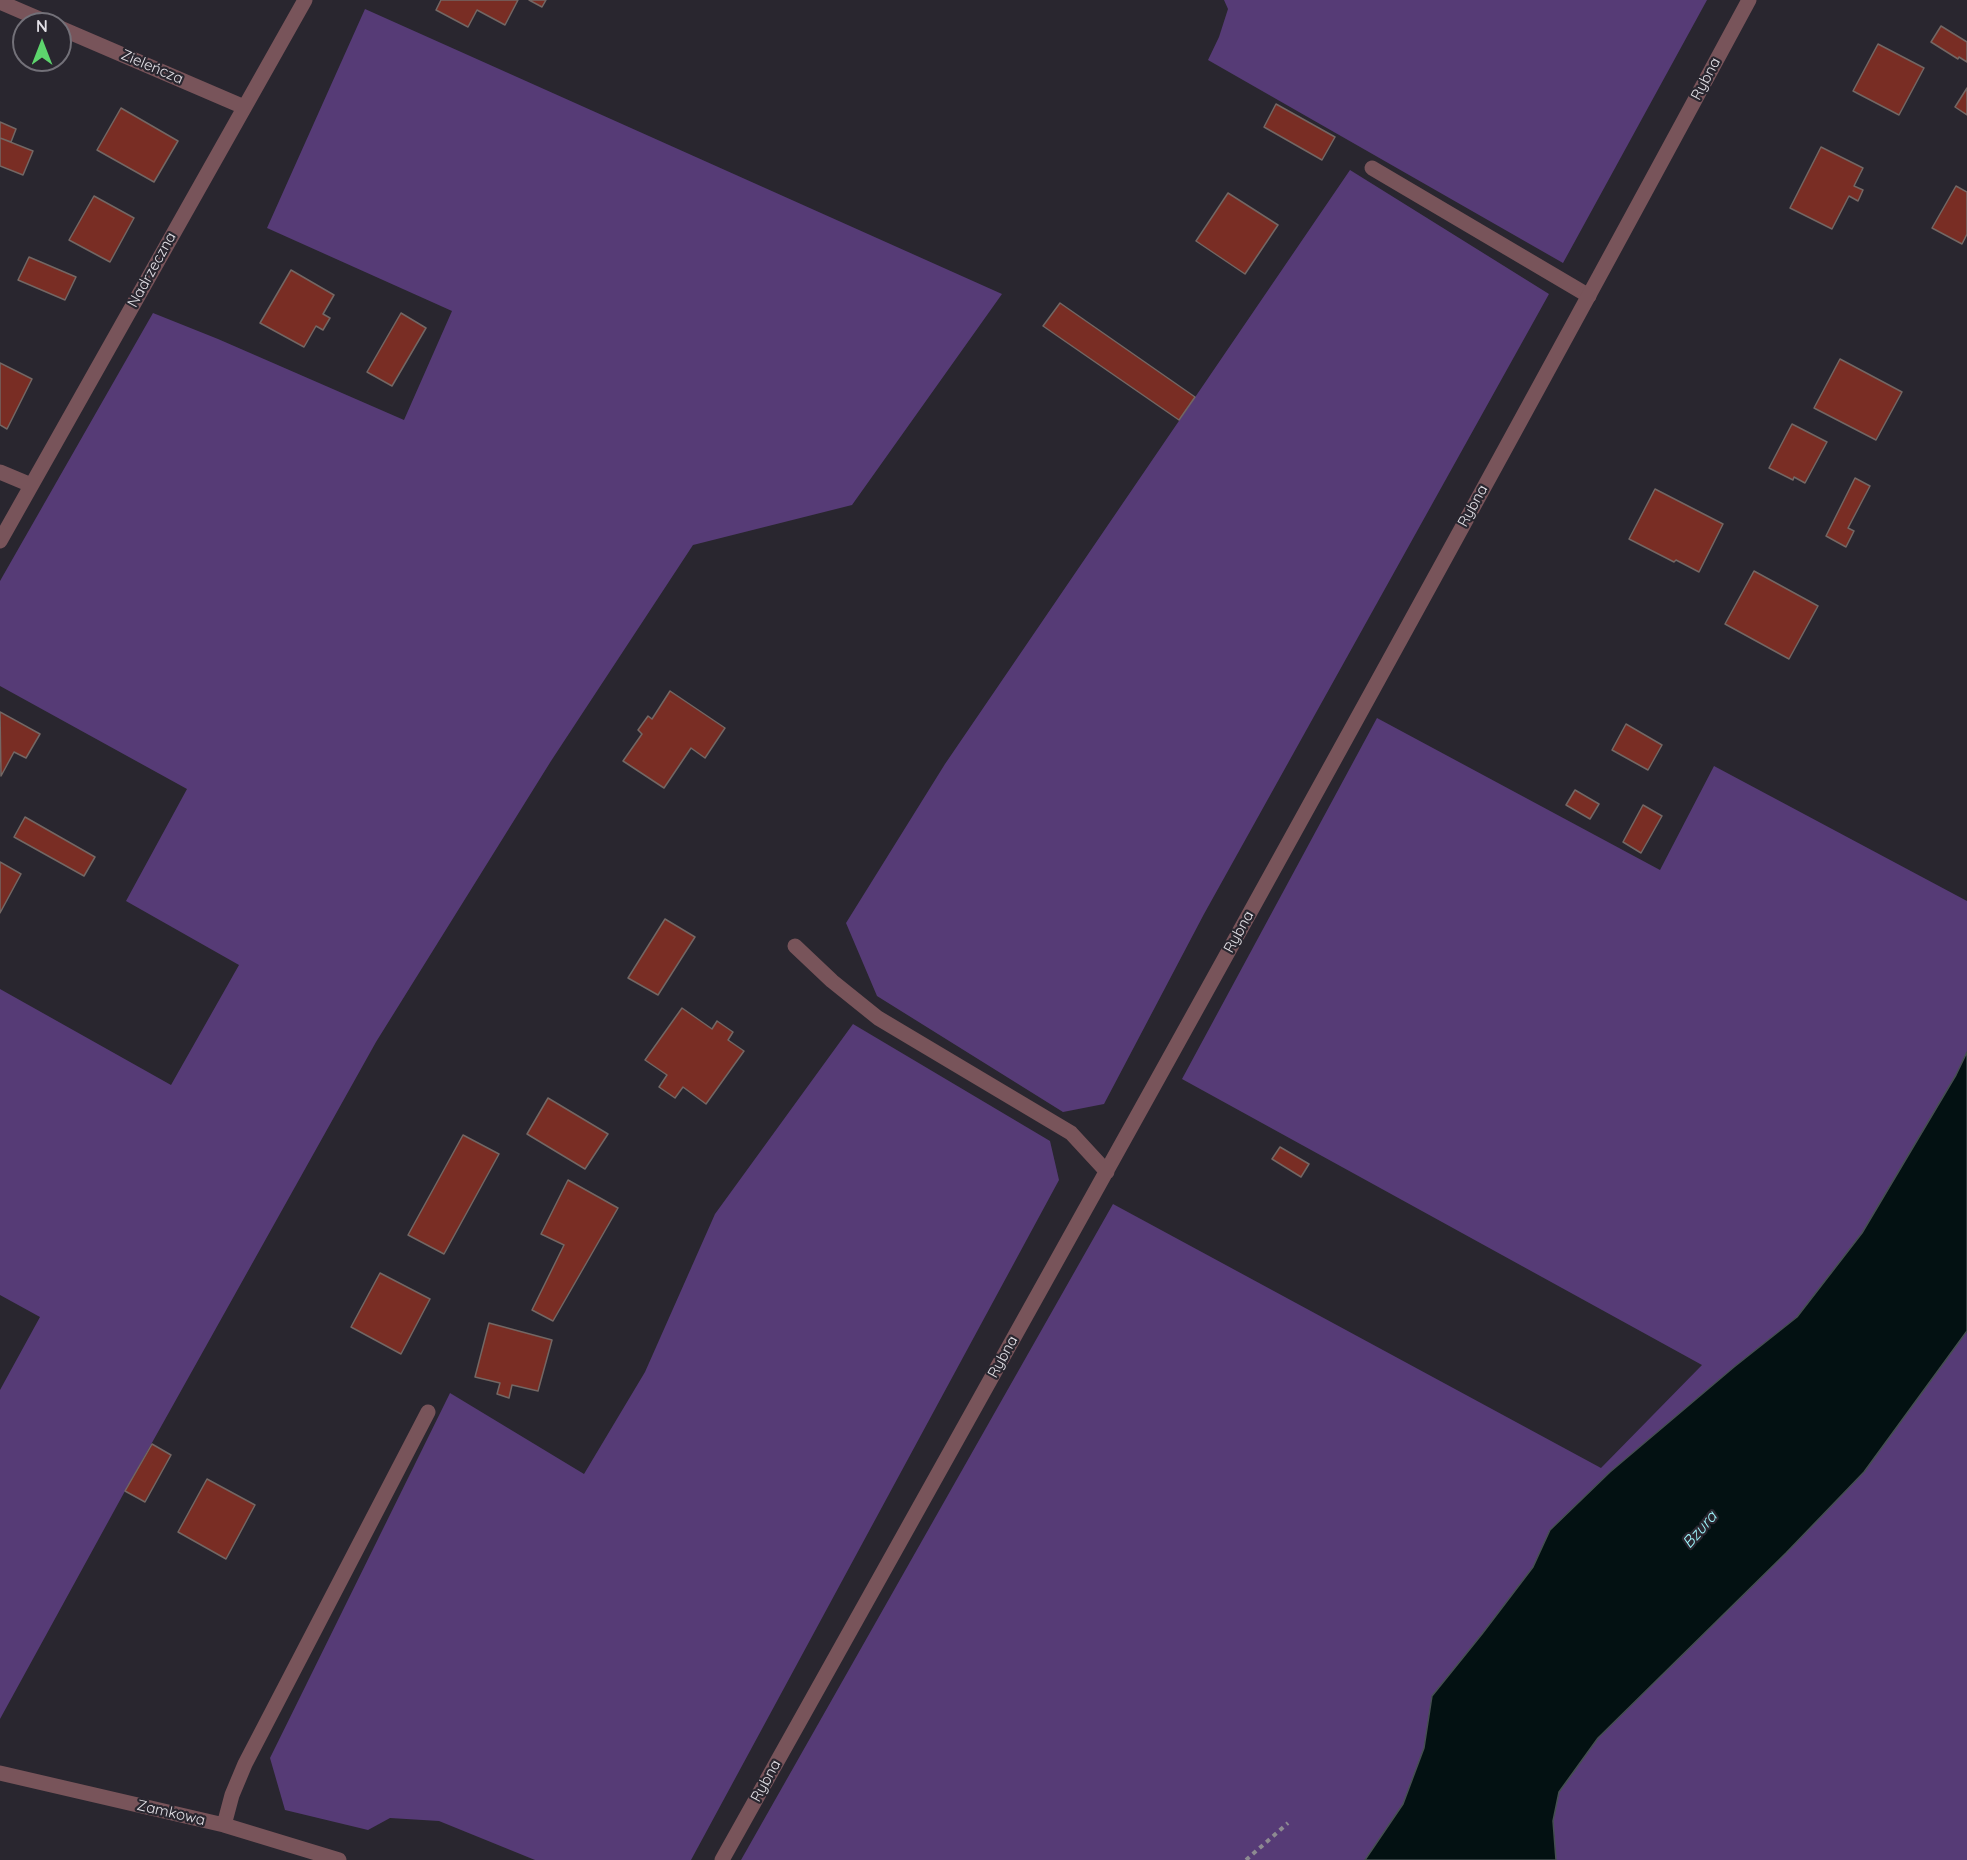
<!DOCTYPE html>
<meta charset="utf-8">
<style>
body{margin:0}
#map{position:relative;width:1967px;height:1860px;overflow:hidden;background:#29262f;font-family:Quicksand,sans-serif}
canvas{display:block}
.north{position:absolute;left:12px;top:12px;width:60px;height:60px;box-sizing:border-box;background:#29262f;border:2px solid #737179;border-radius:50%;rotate:0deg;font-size:16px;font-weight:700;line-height:24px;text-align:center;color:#e3e1e7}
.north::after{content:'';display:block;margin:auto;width:21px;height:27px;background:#5dd56d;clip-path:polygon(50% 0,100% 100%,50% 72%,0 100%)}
</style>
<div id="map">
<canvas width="1967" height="1860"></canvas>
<div class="north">N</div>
</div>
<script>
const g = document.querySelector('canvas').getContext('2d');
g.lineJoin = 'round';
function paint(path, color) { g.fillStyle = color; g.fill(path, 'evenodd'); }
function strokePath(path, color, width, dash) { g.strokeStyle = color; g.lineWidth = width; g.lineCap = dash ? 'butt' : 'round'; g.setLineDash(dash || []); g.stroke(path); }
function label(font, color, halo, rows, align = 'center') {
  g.font = font + ' Quicksand,sans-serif'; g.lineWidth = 4.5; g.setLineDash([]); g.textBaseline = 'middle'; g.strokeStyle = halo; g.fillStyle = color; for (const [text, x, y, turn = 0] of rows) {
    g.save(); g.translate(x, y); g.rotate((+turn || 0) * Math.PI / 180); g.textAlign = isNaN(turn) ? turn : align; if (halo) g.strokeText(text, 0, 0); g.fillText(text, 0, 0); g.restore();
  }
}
const green = new Path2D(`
 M1224 0H1707L1563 263 1208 60 1219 37 1228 9Z
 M365 9 1002 294 852 505 693 545 551 761 376 1042 125 1491 0 1719V1390L40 1317 0 1295V989L171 1085 239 965 126 901 187 789 0 686V581L153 313 218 339 404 420 452 311 267 228Z
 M1350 170 1549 294 1204 914 1104 1104 1063 1112 877 996 846 923 945 764Z
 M1377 718 1660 870 1714 766 1967 901V1052L1956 1075 1862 1233 1797 1317 1734 1367 1550 1530 1533 1567 1482 1634 1432 1696 1424 1748 1403 1804 1365 1860H741L1113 1204 1601 1468 1702 1365 1182 1079Z
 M853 1024 1050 1141 1059 1180 691 1860H535L439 1821 390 1818 368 1830 285 1810 270 1758 450 1393 584 1474 645 1372 715 1214Z
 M1967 1331V1860H1556L1553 1821 1559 1792 1598 1738 1786 1553 1863 1472Z`);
const water = new Path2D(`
 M1967 1052V1331L1864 1472 1786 1553 1598 1738 1559 1792 1553 1821 1556 1860H1365L1403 1804 1424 1748 1432 1696 1482 1634 1533 1567 1550 1530 1610 1472 1734 1367 1797 1317 1862 1233 1956 1075Z`);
const building = new Path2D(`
 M441 0H518L505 25 477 10 468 27 436 10Z
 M529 0H546L542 7Z
 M1941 26 1967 42V62L1959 57 1958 59 1931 42Z
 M1878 44 1924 68 1899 115 1853 91Z
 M1967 88V115L1955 107Z
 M1276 104 1335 137 1322 160 1264 127Z
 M121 108 178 141 154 182 97 150Z
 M0 122 16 129 11 142 0 138Z
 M0 138 33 151 23 175 0 166Z
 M1821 147 1863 168 1854 186 1863 190 1858 201 1849 196 1832 229 1790 208Z
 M1956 186 1967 192V234L1962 244 1932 228Z
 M1228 193 1278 225 1245 274 1196 241Z
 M94 196 134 218 110 262 69 240Z
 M29 257 76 277 65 300 18 280Z
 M291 270 334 295 323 314 330 318 323 330 316 326 304 347 260 323Z
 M1060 303 1195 397 1179 420 1043 326Z
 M401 313 426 328 392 386 367 372Z
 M1840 359 1902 392 1876 440 1814 408Z
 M0 363 32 379 7 429 0 425Z
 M1792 424 1827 442 1805 483 1794 477 1793 480 1769 468Z
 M1855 478 1870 486 1848 528 1854 531 1846 547 1826 536Z
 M1655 489 1723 524 1699 572 1676 560 1674 562 1629 539Z
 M1754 571 1818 606 1789 659 1725 624Z
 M670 691 725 728 705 758 691 748 664 788 623 761 642 734 638 730 648 716 652 719Z
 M0 712 40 734 26 758 14 752 1 776Z
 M1626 724 1662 745 1648 770 1612 750Z
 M1575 790 1599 804 1590 819 1566 805Z
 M1643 805 1662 816 1641 853 1623 842Z
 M25 817 95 857 84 876 14 837Z
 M0 862 21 874 0 913Z
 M665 919 695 937 658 995 628 978Z
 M682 1008 712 1029 717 1021 733 1032 728 1040 744 1051 706 1104 683 1087 675 1098 659 1087 667 1075 645 1060Z
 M548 1098 608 1134 585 1169 527 1134Z
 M463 1135 499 1154 444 1254 408 1235Z
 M1280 1147 1309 1164 1301 1177 1272 1159Z
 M568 1180 618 1208 553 1321 532 1310 564 1245 541 1234Z
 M380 1273 430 1299 401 1354 351 1327Z
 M489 1323 552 1340 538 1391 512 1385 509 1398 497 1394 500 1383 475 1377Z
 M152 1444 171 1455 145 1502 125 1491Z
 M207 1479 255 1505 226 1559 178 1532Z`);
const path = new Path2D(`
 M1246 1860 1288 1823`);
const service = new Path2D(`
 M1372 168 1589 296`);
const minor = new Path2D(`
 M0 2 51 24
 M60 28 244 107
 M0 472 31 485
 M0 541 305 0
 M795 946 832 981 878 1018 1071 1133 1107 1172
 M0 1773 224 1825 339 1860
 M224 1825 232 1795 245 1764 428 1412
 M722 1860C1068 1242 1413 623 1749 0`);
const streetNames = [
 ["Zieleńcza",152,67,23],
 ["Rybna",1706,79,-62],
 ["Nadrzeczna",152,270,-61],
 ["Rybna",1473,506,-61],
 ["Rybna",1239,932,-61],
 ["Rybna",1003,1357,-61],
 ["Rybna",766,1781,-61],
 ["Zamkowa",171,1813,13]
];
const waterNames = [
 ["Bzura",1700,1530,-49]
];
paint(green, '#563b76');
paint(water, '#031112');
strokePath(water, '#464f52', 1.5);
paint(building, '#792d24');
strokePath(building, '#736764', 1.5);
strokePath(path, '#8d8a91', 4, [4.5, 4.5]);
strokePath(service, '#78545a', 15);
strokePath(minor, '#78545a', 15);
label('15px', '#e3e1e7', '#29262f', streetNames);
label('italic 16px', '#9ff4fb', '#29262f', waterNames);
</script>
